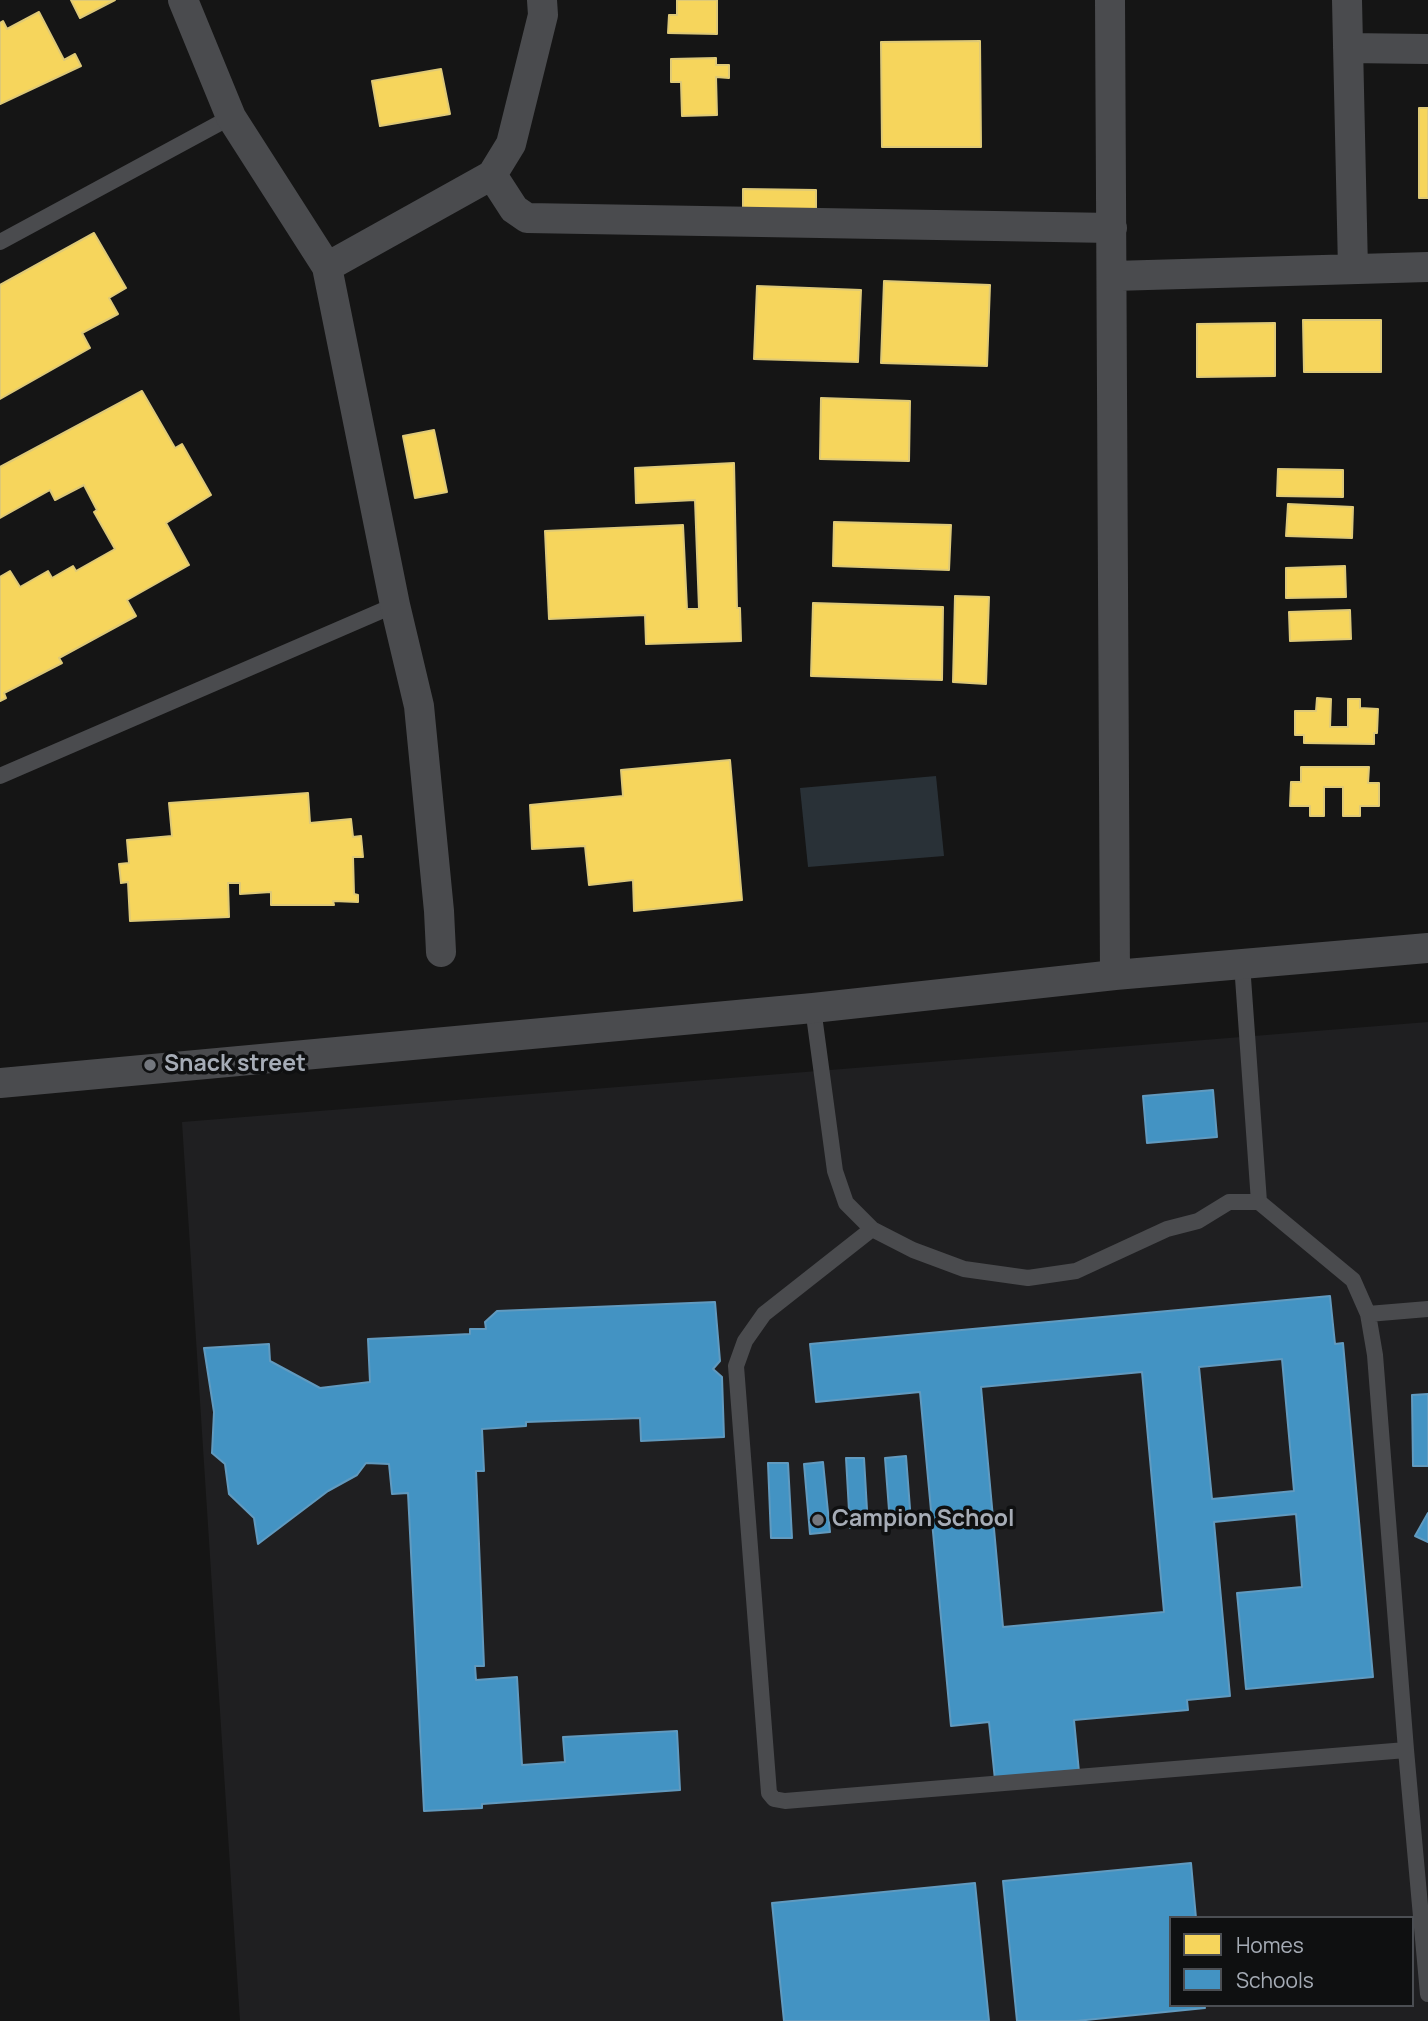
<!DOCTYPE html>
<style>
body{margin:0}
#map{position:relative;width:1428px;height:2021px;overflow:hidden;background:#151515;font-family:Manrope,sans-serif}
canvas{display:block}
.legend{position:absolute;left:1169px;top:1916px;width:245px;height:91px;box-sizing:border-box;background:#0f1011;border:2px solid #4b4e53;margin:0;padding:9px 12px;list-style:none;font-size:21px;color:#a6acb6}
.legend li{display:flex;align-items:center;gap:14px;height:35px}
.legend b{width:35px;border:2px solid #4b4e53}
</style>
<div id="map">
<canvas width="1428" height="2021"></canvas>
<ul class="legend">
<li><b style="height:19px;background:#f6d55c"></b>Homes</li>
<li><b style="height:19px;background:#4393c3"></b>Schools</li>
</ul>
</div>
<script>
const g = document.querySelector('canvas').getContext('2d');
g.lineJoin = 'round';
function paint(path, color) { g.fillStyle = color; g.fill(path, 'evenodd'); }
function strokePath(path, color, width, dash) { g.strokeStyle = color; g.lineWidth = width; g.lineCap = dash ? 'butt' : 'round'; g.setLineDash(dash || []); g.stroke(path); }
function label(font, color, halo, rows, align = 'center') {
  g.font = font + ' Manrope,sans-serif'; g.lineWidth = 7; g.setLineDash([]); g.textBaseline = 'middle'; g.strokeStyle = halo; g.fillStyle = color; for (const [text, x, y, turn = 0] of rows) {
    g.save(); g.translate(x, y); g.rotate((+turn || 0) * Math.PI / 180); g.textAlign = isNaN(turn) ? turn : align; if (halo) g.strokeText(text, 0, 0); g.fillText(text, 0, 0); g.restore();
  }
}
const built = new Path2D(`
 M1428 1022V2021H240L182 1122ZM1171 1918H1412V2005H1171Z`);
const water = new Path2D(`
 M936 776 944 856 808 867 800 788Z`);
const homes = new Path2D(`
 M71 0H115L80 18Z
 M677 0H717V34L668 33 669 15H677Z
 M39 12 64 60 75 54 81 66 0 104V23L3 21 7 29Z
 M980 41 981 147H882L881 42Z
 M716 58V65H729V78L716 77 717 115 682 116 681 82H671V59Z
 M441 69 450 114 380 126 372 81Z
 M1419 108H1428V198H1419Z
 M743 189 816 190V210L743 209Z
 M94 233 126 288 109 298 118 314 82 333 90 348 0 399V285Z
 M884 281 990 285 987 366 881 363Z
 M757 286 861 290 858 362 754 359Z
 M1303 320H1381V372H1304Z
 M1275 323V376L1197 377V324Z
 M142 391 175 448 182 444 211 495 166 523 189 565 127 600 136 616 59 658 62 663 4 693 6 698 0 701V577L10 571 20 587 48 571 52 578 73 566 76 571 115 549 94 512 97 510 84 485 55 500 50 490 0 518V467Z
 M821 398 910 401 909 461 820 459Z
 M434 430 447 492 415 498 403 436Z
 M734 463 737 608H740L741 641 646 644 645 615 549 619 545 531 683 525 687 609H699L695 500 636 503 635 468Z
 M1278 469 1343 470V497L1277 496Z
 M1288 504 1353 507 1352 538 1286 536Z
 M834 522 951 525 949 570 833 566Z
 M1345 566 1346 597 1286 598V568Z
 M955 596 989 597 986 684 953 682Z
 M813 603 943 607 942 680 811 676Z
 M1350 610 1351 639 1290 641 1289 612Z
 M1317 698 1331 699 1330 727H1348V699H1360V708L1378 709 1377 733H1374V744L1304 743V735H1295V711H1316Z
 M730 760 742 900 634 911 633 880 589 885 585 846 532 849 530 805 623 796 621 770Z
 M1301 767H1369L1368 783H1379V806H1360V816H1343V787H1324V816H1310V806H1290L1291 782H1301Z
 M308 793 310 823 351 819 353 837 361 836 363 857H353L354 894 358 895V902L333 901 334 905H271V892L240 894V883H228L229 917 130 921 128 882 121 883 119 864 129 863 127 840 172 836 169 803Z`);
const schools = new Path2D(`
 M1213 1090 1217 1137 1147 1143 1143 1096Z
 M1330 1296 1335 1344 1343 1343 1373 1677 1246 1689 1237 1593 1302 1587 1296 1514 1214 1522 1230 1696 1187 1700 1188 1710 1074 1720 1079 1772 995 1780 989 1722 951 1726 920 1392 816 1402 810 1344ZM1282 1359 1294 1491 1212 1499 1199 1367ZM1142 1372 1164 1612 1003 1627 981 1387Z
 M715 1302 720 1361 713 1369 722 1377 724 1437 641 1441 640 1418 526 1422V1426L482 1429 484 1471H476L484 1666H475L476 1680 517 1677 522 1765 565 1762 563 1737 677 1731 680 1790 482 1804V1808L424 1811 408 1493 392 1494 389 1464 366 1463 357 1475 328 1491 258 1544 254 1518 229 1494 225 1464 212 1453 214 1412 204 1348 269 1344 270 1361 320 1388 370 1382 368 1339 470 1334V1329H486L485 1322 497 1311Z
 M1428 1394V1466H1413L1412 1395Z
 M906 1456 911 1522 890 1523 885 1458Z
 M846 1458H864L868 1527 850 1528Z
 M823 1462 830 1532 810 1534 804 1464Z
 M768 1463H788L792 1538H771Z
 M1428 1513V1542L1415 1536Z
 M1191 1863 1196 1918H1171V2005H1204L1205 2008 1076 2021H1017L1003 1881Z
 M975 1883 989 2021H784L772 1903Z`);
const lane = new Path2D(`
 M0 242 231 117
 M0 776 395 605
 M1242 964 1259 1202
 M813 1008 835 1171 846 1203 872 1229 913 1250 964 1269 1028 1278 1076 1271 1167 1229 1198 1221 1229 1202H1259L1353 1280 1368 1314 1375 1355 1406 1750 1428 1994
 M872 1229 764 1314 745 1341 736 1366 769 1793 774 1799 785 1801 1406 1750
 M1368 1314 1428 1309`);
const street = new Path2D(`
 M183 0 231 117 327 267 395 605 419 706 439 911 441 952
 M1110 0 1115 975
 M1347 0 1353 269
 M1348 48 1428 49
 M492 175 514 209 527 218 1112 228
 M327 267 492 175 511 144 543 15 542 0
 M1113 276 1428 267
 M0 1083 813 1008 1115 975 1428 948`);
const markers = [
 [150,1065,7,"#73777e"],
 [818,1520,7,"#73777e"]
];
const poiNames = [
 ["Snack street",164,1065],
 ["Campion School",832,1520]
];
paint(built, '#1f1f21');
paint(water, '#293137');
paint(homes, '#f6d55c');
strokePath(homes, '#dec977', 2);
paint(schools, '#4393c3');
strokePath(schools, '#619abf', 2);
strokePath(lane, '#4a4b4e', 16);
strokePath(street, '#4a4b4e', 30);
for (const [x, y, r, color] of markers) { const dot = new Path2D(); dot.arc(x, y, r, 0, 2 * Math.PI); g.fillStyle = color; g.fill(dot); strokePath(dot, '#0f1011', 2.5); }
label('bold 23px', '#a6acb6', '#0f1011', poiNames, 'left');
</script>
